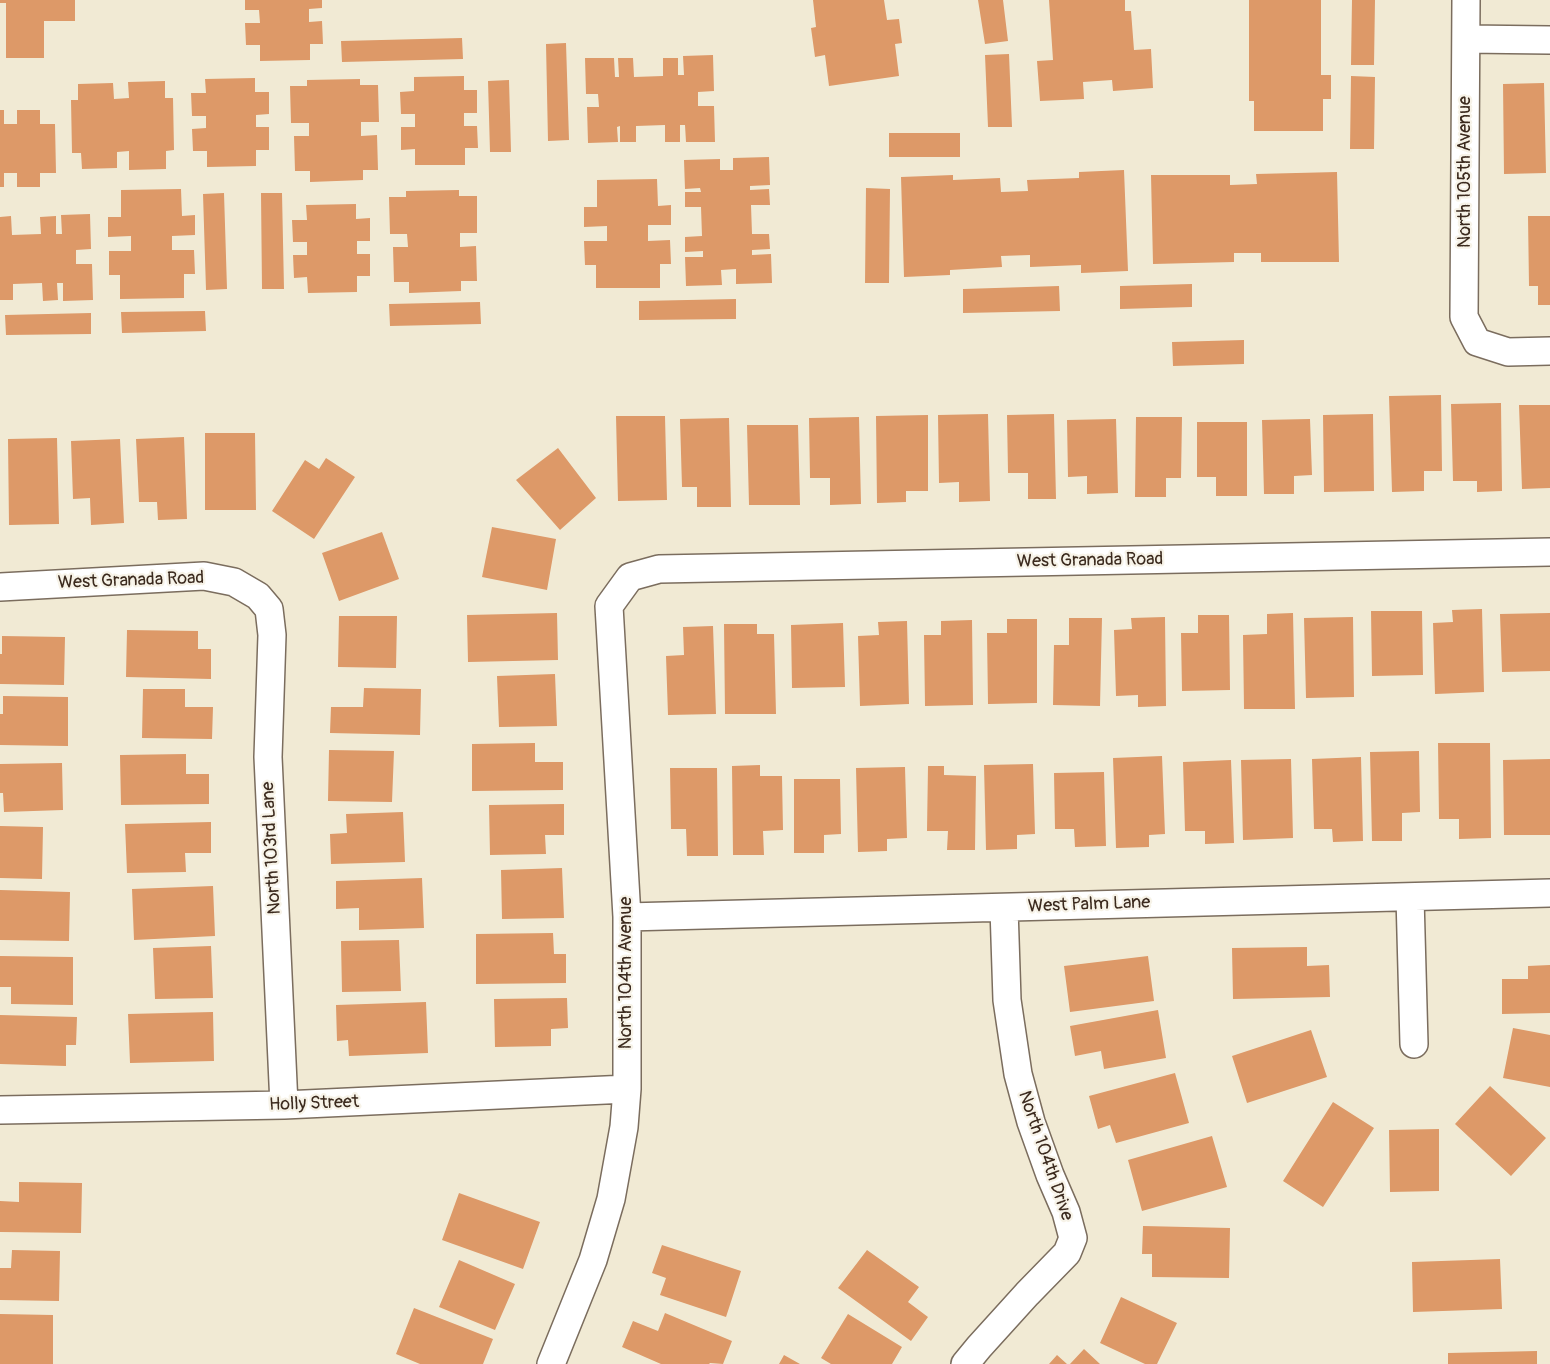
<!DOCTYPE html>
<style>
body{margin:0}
canvas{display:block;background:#f1ead4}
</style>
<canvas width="1550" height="1364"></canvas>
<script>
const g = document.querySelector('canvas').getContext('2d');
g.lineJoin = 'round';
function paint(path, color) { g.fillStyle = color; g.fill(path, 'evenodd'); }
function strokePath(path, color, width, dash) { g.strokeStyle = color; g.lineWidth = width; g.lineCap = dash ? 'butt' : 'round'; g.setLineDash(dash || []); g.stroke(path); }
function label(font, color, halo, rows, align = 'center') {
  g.font = font + ' Pangolin,sans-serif'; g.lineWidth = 4.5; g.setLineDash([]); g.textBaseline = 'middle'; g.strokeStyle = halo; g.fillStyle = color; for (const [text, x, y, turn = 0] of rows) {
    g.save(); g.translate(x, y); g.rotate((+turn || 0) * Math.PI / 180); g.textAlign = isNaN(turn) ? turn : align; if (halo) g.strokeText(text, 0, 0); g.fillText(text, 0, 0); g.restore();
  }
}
const building = new Path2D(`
 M0 0H75V21H44V58H6V3H0Z
 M245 0H322V8L309 9V22L322 21 323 44H310V60L260 61V45H246L245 23H260L259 10H245Z
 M813 0H884L887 20 899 19 902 43 895 44 899 76 829 86 825 55 815 57 811 28 816 27Z
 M978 0H1003L1008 41 985 44Z
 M1049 0H1125V11H1131L1134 50 1151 49 1153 88 1113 91 1112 80 1083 82 1084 99 1040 101 1037 61 1053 60Z
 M1249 0H1321V75H1331V99H1323V131H1254V101H1249Z
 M1352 0H1375L1374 65H1351Z
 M462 38 463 59 342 62 341 41Z
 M566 43 569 140 548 141 546 44Z
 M1009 54 1012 127H988L985 55Z
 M713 55 714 91 698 92V106H714L715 142H686L685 125H680V142H665V125L636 126V142H620V126L617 127 618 142 588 143 587 107H599L598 94H586L585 58H614L615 77H619L618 58H633L634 77 663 76V58H678V75H684L683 56Z
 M464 76V90H477V113H464V126H477L478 148H465V165H415V149L401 150V127H415V114H401L400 92 414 91V77Z
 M1351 76 1375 77 1374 149H1350Z
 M255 78V92H269V114L256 115V127H269V150H256V166L207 167V151H193L192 129 206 128V116H192L191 93H206L205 79Z
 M360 79V85H378L379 122H361V136L377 135 378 170H363V180L310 182V171H295L294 136H309V123H291L290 86H307V80Z
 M509 80 511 152H490L488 81Z
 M165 81V98H173L174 150 166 151V169L129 170V151L117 152V168L82 169 81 153H72L71 100H78V84L113 83 114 99 129 98 128 82Z
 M1544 83 1546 173 1504 174 1503 84Z
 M0 110H4V124H17V110H40V124H55L56 173H40V187H17V173H4V187H0Z
 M889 133H960V157H889Z
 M769 157 770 185 750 186V190L769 189 770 205H751L752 234H769L770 249 752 250V255L771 254 772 283 736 284V269L721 270 722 285 686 286 685 257H703V251L685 252V237L702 236 701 207H685V192H701L700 188 685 189 684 160 720 159V170H733V158Z
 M1124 170 1128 271 1081 273V265L1030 267V255L1001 256 1002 267 950 270V275L904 277 901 177 953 175V180L1000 178 1001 192 1028 191 1027 180 1079 178V172Z
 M1337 172 1339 262H1261V253H1234V262L1153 264 1151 175H1230V185L1257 184 1256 174Z
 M657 179 658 206 671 205V225H648V241L670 240 671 264H660V288H596V265H585L584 241H607V226L584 227V207H597V180Z
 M866 188 890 189 889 283H865Z
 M181 189 182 216 195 215V235L172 236V250H194L195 274H184V298L120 299V275H109V251H131V236L108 237V217H121V190Z
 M459 190V196H477V233H460V247L476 246 477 281H461V291L409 293V282H394L393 247H408L407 234H390L389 197H406V191Z
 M224 193 227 289 206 290 203 194Z
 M261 193H282L284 289H262Z
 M356 204V219L370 218V241H357V254H370V276H357V292L308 293 307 277 294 278 293 255H307V242H293L292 220H307L306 205Z
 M90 214 91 249 76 250V264H92L93 300 63 301V283H57L58 300 43 301 42 283 13 284V300H0V217L11 216 12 235 41 234 40 217 56 216V234H62L61 215Z
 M1528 216H1550V305H1538V286H1529Z
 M1192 284V307L1120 309V286Z
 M1059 286 1060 311 963 313V289Z
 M736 299V319L639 320V301Z
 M480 302 481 324 390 326 389 304Z
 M205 311 206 331 122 333 121 312Z
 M91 313V334L6 335 5 315Z
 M1244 340V364L1173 366 1172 342Z
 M1441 395 1442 471H1424V491L1392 492 1389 396Z
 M1501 403 1502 491 1477 492V481H1453L1451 404Z
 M1519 405H1550V488L1522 489Z
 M988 414 990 501 959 502V482L939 483 938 415Z
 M1054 414 1056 499H1028V473H1008L1007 415Z
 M1373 414 1374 491 1324 492 1323 415Z
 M928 415V491H906V502L877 503 876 416Z
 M616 416H665L667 500 618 501Z
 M859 417 861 504 830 505V478H810L809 418Z
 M1136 417H1182L1181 478H1166V497H1135Z
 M729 418 731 507H697V487H682L680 419Z
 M1116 419 1118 493 1087 494V476L1068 477 1067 420Z
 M1310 419 1312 475 1294 476V494H1264L1262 420Z
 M1197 422H1247V496H1216V477H1197Z
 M747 425H798L800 505H749Z
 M205 433H255L256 510H205Z
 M184 437 187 519 158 520 157 502H139L136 439Z
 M57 438 59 524 9 525 8 439Z
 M120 439 124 523 91 525 90 498 73 499 71 441Z
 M558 448 596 498 560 530 516 480Z
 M326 458 355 477 314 539 272 511 305 460 319 469Z
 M492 527 556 539 547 590 482 577Z
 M382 532 399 579 339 601 322 553Z
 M1482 609 1484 692 1435 694 1433 623 1453 622 1452 610Z
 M1371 611H1422L1423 675 1372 676Z
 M557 613 558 660 468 662 467 615Z
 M1293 613 1295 709H1244L1243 635 1267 634V614Z
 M1550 613V671L1502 672 1500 614Z
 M1198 615H1229L1230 690 1182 691 1181 633H1198Z
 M339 616H397L396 668 338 667Z
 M1165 617 1166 706 1138 707V695L1116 696 1114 630 1132 629 1131 618Z
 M1353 617 1354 697 1306 698 1304 618Z
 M1069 618H1102L1100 706 1053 705 1054 645H1069Z
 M1007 619H1037V703L988 704 987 633H1007Z
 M972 620 973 705 925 706 924 635H941V621Z
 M907 621 909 704 860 706 858 636 879 635 878 622Z
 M843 623 845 687 792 688 791 625Z
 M724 624H757V634H774L776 714H725Z
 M713 626 716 714 668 715 666 656 684 655 683 627Z
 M127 630 198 631V649H211V679L126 677Z
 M2 636 65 637 64 685 0 684V654H2Z
 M555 674 557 726 499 727 497 676Z
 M364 688 421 689 420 735 330 733 331 707H363Z
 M143 689H185V707H213L212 739 142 738Z
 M3 696 68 697V746L0 745V714H3Z
 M535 743V762H563V790L472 791V744Z
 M1438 743H1490L1491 838 1459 839V819H1439Z
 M329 750 394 751 392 802 328 801Z
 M1419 751 1420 812 1402 813V841H1372L1370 752Z
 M186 754V774H209V804L121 805 120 755Z
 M1162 756 1165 834 1149 835V847L1116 848 1113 758Z
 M1361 757 1363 841 1333 842 1332 829H1314L1312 759Z
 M1291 759 1293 838 1243 840 1241 760Z
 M1550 759V835H1504L1503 760Z
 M1231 760 1234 843 1205 844V831H1185L1183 762Z
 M62 763 63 810 4 812 3 793H0V764Z
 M1033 764 1035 834 1017 835V849L986 850 984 765Z
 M760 765V776H782L783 830 763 831 764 855H733L732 766Z
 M928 766H944V775L976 776 975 850H947L948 831H927Z
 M905 767 907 838 887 839V851L858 852 856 768Z
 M670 768H717L718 856H687L686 829H671Z
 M1104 772 1106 846 1075 847 1074 829H1055L1054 773Z
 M794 779H840L841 834 824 835V853H794Z
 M564 804V835H545L546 854 490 855 489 805Z
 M403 812 405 862 331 864 330 834 347 833 346 814Z
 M211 822V853H185L186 872 127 873 125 824Z
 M0 826 43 827 42 879 0 878Z
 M562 868 564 918 502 919 501 870Z
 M422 878 424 928 359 930V908L336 909V881Z
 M213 886 215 936 134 940 132 889Z
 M0 890 70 892 69 941 0 940Z
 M553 933 554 954H566V983L476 984V934Z
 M399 940 401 991 342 992 341 941Z
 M211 946 213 998 155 999 153 948Z
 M1307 947V966L1329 965 1330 997 1233 999 1232 948Z
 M0 956 73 957V1005L11 1004V987H0Z
 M1148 956 1154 1001 1070 1012 1064 966Z
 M1550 965V1013L1502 1014V979H1528V966Z
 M567 998 568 1028 551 1029V1046L495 1047 494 999Z
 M426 1002 428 1053 349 1056 348 1040 337 1041 336 1005Z
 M1158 1010 1166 1058 1104 1069 1101 1051 1075 1056 1070 1026Z
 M213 1012 214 1061 130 1063 128 1014Z
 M0 1015 77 1017 76 1045H66V1066L0 1064Z
 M1513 1028 1550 1035V1087L1503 1078Z
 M1311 1030 1327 1077 1247 1103 1232 1056Z
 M1175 1073 1189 1123 1116 1143 1110 1125 1098 1129 1089 1096Z
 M1490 1086 1546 1138 1511 1176 1455 1124Z
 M1333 1102 1374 1128 1323 1207 1283 1181Z
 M1439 1129V1191L1390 1192 1389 1130Z
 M1212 1136 1227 1187 1142 1211 1128 1160Z
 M19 1182 82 1183 81 1233 0 1232V1201L19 1202Z
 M459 1193 540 1222 523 1269 442 1240Z
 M1143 1226 1230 1228 1229 1278 1152 1277V1254H1142Z
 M662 1245 741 1271 726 1317 660 1295 666 1278 652 1273Z
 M12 1250 60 1251 59 1301 0 1300V1268H11Z
 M867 1250 919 1287 908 1302 928 1317 911 1341 838 1288Z
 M1500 1259 1502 1309 1413 1312 1412 1262Z
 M459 1260 515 1284 495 1330 439 1307Z
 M1121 1297 1177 1323 1157 1364H1145L1100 1343Z
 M414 1308 493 1339 483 1364H420L396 1354Z
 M665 1313 732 1341 723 1364 710 1363 709 1364H661L622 1347 633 1321 658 1331Z
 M0 1314 53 1315V1364H0Z
 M848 1314 902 1347 892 1364H831L821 1358Z
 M1084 1349 1100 1364H1070Z
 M1537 1351V1364H1448V1353Z
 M784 1355 800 1364H779Z
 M1057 1355 1067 1364H1049Z`);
const street = new Path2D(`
 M1466 0 1464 317 1477 342 1508 352 1550 351
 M1466 39 1550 40
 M0 587 204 576 234 582 258 596 269 609 272 635 268 757 284 1105
 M1410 897 1414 1044
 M627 917 1550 893
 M0 1110 284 1105 627 1089
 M551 1364 593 1260 611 1199 624 1127 627 1089V917L609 606 630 577 659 569 1550 552
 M965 1364 979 1347 1027 1294 1067 1253 1073 1238 1066 1212 1050 1175 1031 1122 1018 1074 1007 1000 1004 908`);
const streetNames = [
 ["North 105th Avenue",1465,172,-90],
 ["West Granada Road",1090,561,-1],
 ["West Granada Road",131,581,-2],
 ["North 103rd Lane",272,848,-93],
 ["West Palm Lane",1089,905,-2],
 ["North 104th Avenue",626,973,-90],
 ["Holly Street",314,1104,-2],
 ["North 104th Drive",1045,1156,71]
];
paint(building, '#dd9968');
strokePath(street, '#7b6d5e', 30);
strokePath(street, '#fff', 27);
label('18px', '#3b2a1e', '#f7f3e8', streetNames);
</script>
